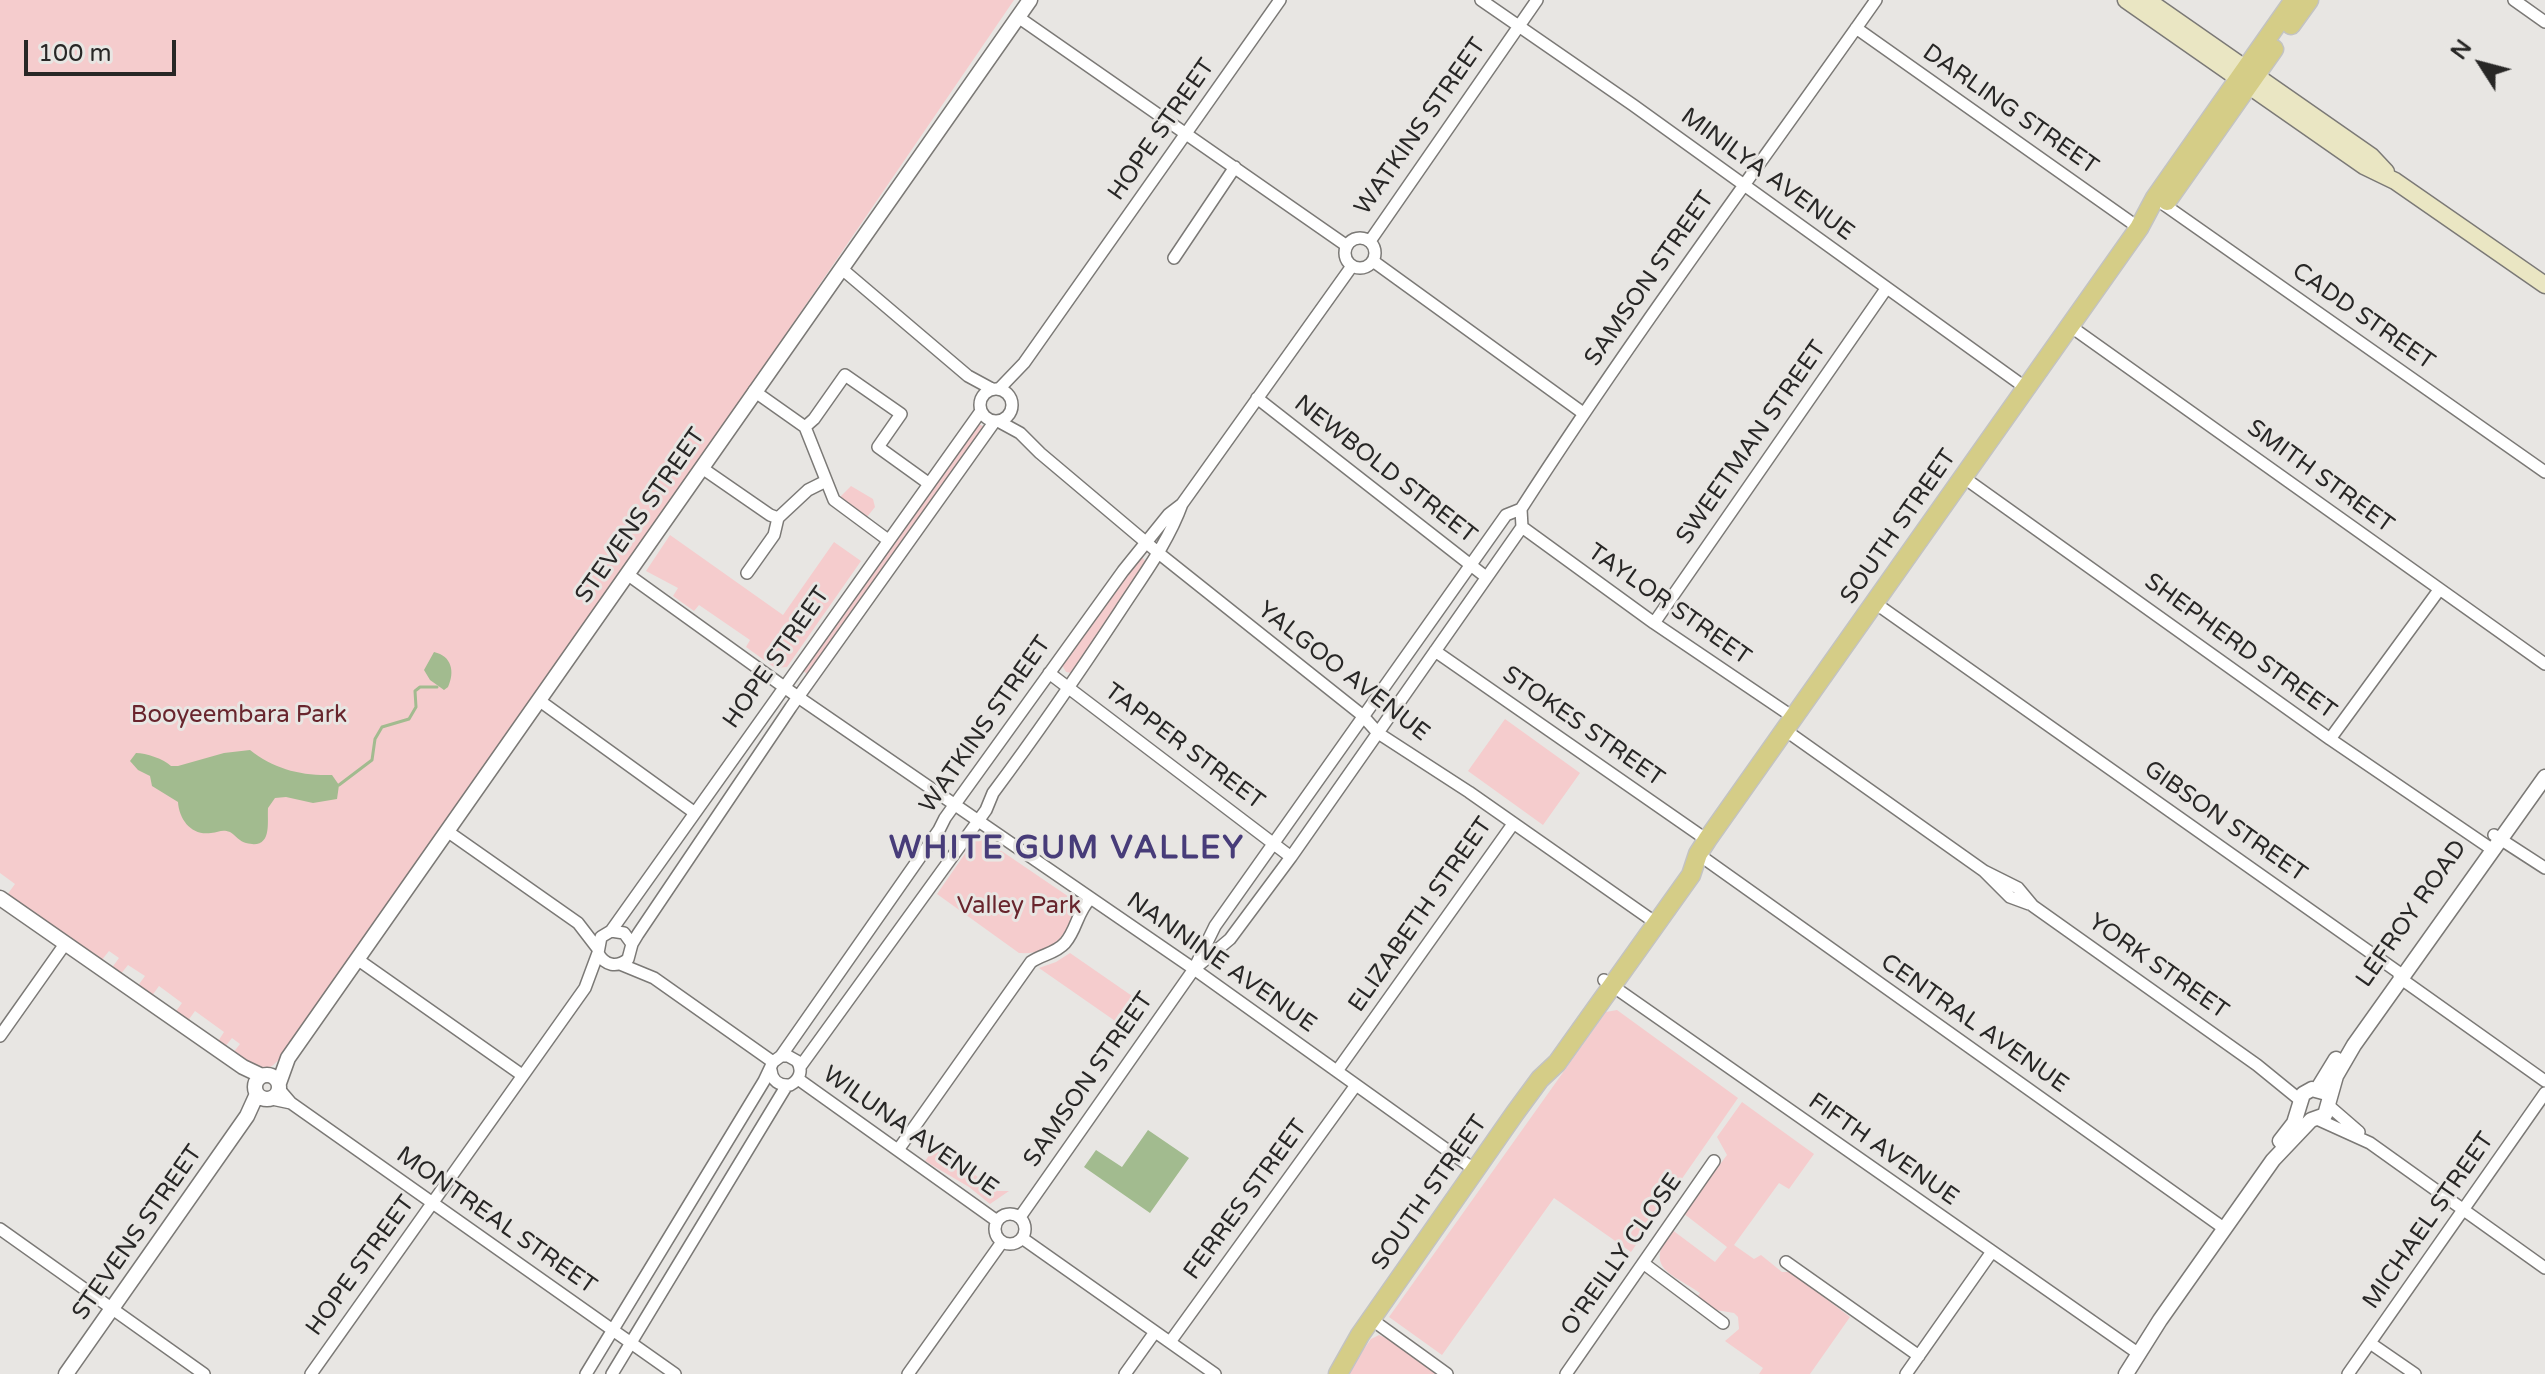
<!DOCTYPE html>
<style>
body{margin:0}
#map{position:relative;width:2545px;height:1374px;overflow:hidden;background:#e8e6e3;font-family:"Varela Round",sans-serif}
canvas{display:block}
.north{position:absolute;left:2441px;top:24px;width:80px;height:80px;-webkit-text-stroke:6px #e8e6e3;paint-order:stroke;rotate:306deg;font-size:22px;font-weight:700;line-height:32px;text-align:center;color:#282726}
.north::after{content:'';display:block;margin:auto;width:28px;height:36px;background:#282726;clip-path:polygon(50% 0,100% 100%,50% 72%,0 100%)}
.scale{position:absolute;left:24px;top:40px;width:152px;height:36px;box-sizing:border-box;border:4px solid #282726;border-top:0;padding-left:10px;font-size:24px;line-height:28px;white-space:nowrap;color:#282726;-webkit-text-stroke:6px #e8e6e3;paint-order:stroke}
</style>
<div id="map">
<canvas width="2545" height="1374"></canvas>
<div class="north">N</div>
<div class="scale">100 m</div>
</div>
<script>
const g = document.querySelector('canvas').getContext('2d');
g.lineJoin = 'round';
function paint(path, color) { g.fillStyle = color; g.fill(path, 'evenodd'); }
function strokePath(path, color, width, dash) { g.strokeStyle = color; g.lineWidth = width; g.lineCap = dash ? 'butt' : 'round'; g.setLineDash(dash || []); g.stroke(path); }
function label(font, color, halo, rows, align = 'center') {
  g.font = font + ' "Varela Round",sans-serif'; g.lineWidth = 6; g.setLineDash([]); g.textBaseline = 'middle'; g.strokeStyle = halo; g.fillStyle = color; for (const [text, x, y, turn = 0] of rows) {
    g.save(); g.translate(x, y); g.rotate((+turn || 0) * Math.PI / 180); g.textAlign = isNaN(turn) ? turn : align; if (halo) g.strokeText(text, 0, 0); g.fillText(text, 0, 0); g.restore();
  }
}
const green = new Path2D(`
 M0 0H1014L690 474 300 1029C290 1043 279 1067 262 1071L232 1054 240 1044 232 1038 224 1048 217 1043 224 1032 195 1011 187 1022 174 1014 182 1003 159 986 151 997 137 987 145 976 128 965 120 975 111 969 119 958 109 951 101 961 7 895 15 884 0 873Z
 M978 424 983 426 963 463 810 676 802 670Z
 M851 486 873 499 875 507 867 517H864L840 497Z
 M670 535 783 615 834 542 861 561 787 667 775 668 746 647 750 640 699 605 694 611 673 596 678 588 646 571Z
 M1142 557 1146 562 1072 673 1066 672 1062 665 1100 610Z
 M1505 719 1580 773 1543 825 1468 771Z
 M978 835 1075 901C1070 933 1055 955 1019 953L937 894Z
 M1070 953 1135 998 1118 1023 1039 968 1056 962Z
 M1617 1010 1738 1098 1631 1252 1554 1198 1442 1355 1389 1317 1606 1012Z
 M1742 1102 1814 1154 1789 1189 1779 1183 1734 1245 1754 1259 1761 1255 1782 1272H1791L1850 1317 1810 1374H1759L1763 1368 1725 1341 1739 1329 1738 1317 1734 1313 1716 1310 1696 1298 1700 1293C1668 1271 1645 1269 1671 1229L1715 1262 1727 1247 1683 1213 1727 1155 1717 1137Z
 M935 1147 998 1191H1009L990 1204 969 1187 925 1161Z
 M1379 1335 1388 1339 1438 1374H1346L1371 1339Z`);
const water = new Path2D(`
 M434 652C452 656 455 672 448 687L444 690 430 680 424 670Z
 M250 750C274 769 301 776 332 775L339 785 337 799 313 803 286 797 275 798 268 808C267 823 273 850 246 843 240 842 235 835 230 832 222 829 219 832 211 833 192 836 179 820 178 802L152 786 150 776 138 770 130 761 136 753C146 753 164 759 171 766H178L224 753Z
 M1148 1130 1189 1158 1150 1213 1084 1167 1096 1150 1122 1167Z`);
const stream = new Path2D(`
 M339 785 372 760 375 739 382 727 409 719 416 707 415 691 420 687H437`);
const minor = new Path2D(`
 M1481 0 1633 105 2026 388
 M2514 0 2545 22
 M1018 17 1347 246
 M1856 28 2139 228
 M2159 201 2545 472
 M1345 253a15 15 0 1 1 30 0a15 15 0 1 1-30 0Z
 M1370 241 1537 0
 M1174 258 1235 167
 M1373 261 1583 413
 M842 269 968 376 992 389
 M2070 326 2545 664
 M999 389 1024 363 1280 0
 M980 405a16 16 0 1 1 32 0a16 16 0 1 1-32 0Z
 M754 391 805 427 834 500 888 540
 M1257 398 1486 577
 M998 421 1020 433 1040 453 1161 555 1362 715 1378 733 1469 792 1656 923
 M805 427 814 419 845 375 901 414 878 447 928 483
 M702 468 770 515 778 518 808 490 826 481
 M1963 477 2330 739 2493 850
 M1522 527 1654 623 1793 717
 M747 573 774 535 778 518
 M627 574 798 697 1194 969 1475 1170
 M1875 603 2398 972 2400 978 2545 1081
 M1654 623 1886 289
 M1435 651 1707 840
 M1049 673 1291 857
 M540 701 695 813
 M1785 730 1984 871 2010 897 2029 904
 M2330 739 2439 590
 M447 831 578 923 598 949
 M2494 835 2545 868
 M1698 854 2225 1229
 M1984 871 2018 888 2033 906 2257 1065 2300 1100
 M611 931 981 411
 M632 944 624 933 611 931 601 937 598 953C605 966 617 968 628 959L632 944 638 934 791 707 995 421
 M357 959 522 1075
 M620 964 654 978 773 1062
 M1199 965 1230 939 1291 857 1522 527 1521 509
 M1604 980 2139 1354
 M0 1036 65 944
 M800 1067 986 810 993 793C1037 734 1079 673 1120 611 1142 577 1168 543 1182 504L1352 266
 M771 1070C772 1081 779 1086 790 1085 800 1080 803 1070 797 1061L788 1056H781
 M1337 1071 1513 824
 M798 1079 997 1221
 M279 1089 291 1103 675 1374
 M272 1099 291 1103
 M2329 1106 2359 1132
 M2317 1119 2370 1143 2545 1268
 M898 1150 1031 962C1042 954 1055 954 1065 943 1077 929 1077 912 1090 899
 M995 1229a15 15 0 1 1 30 0a15 15 0 1 1-30 0Z
 M1020 1217 1194 969 1215 926 1506 515 1521 509C1633 335 1757 169 1876 0
 M0 1229 204 1374
 M1022 1238 1215 1374
 M1786 1262 1919 1356
 M1643 1263 1723 1323
 M1371 1319 1447 1374
 M1170 1342 1356 1085
 M2370 1343 2415 1374
 M311 1374 585 988 598 953
 M586 1374 764 1081 773 1062 781 1056 939 830 945 818 1123 571 1169 514 1182 504
 M612 1374 787 1085
 M908 1374 1002 1242
 M1125 1374 1155 1332
 M1566 1374 1714 1161
 M1906 1374 1991 1253
 M2348 1374 2545 1093`);
const tertiary = new Path2D(`
 M0 898 243 1067 262 1076
 M255 1087a12 12 0 1 1 24 0a12 12 0 1 1-24 0Z
 M279 1083 288 1058 1030 0
 M2317 1090 2336 1059
 M2280 1141 2294 1123 2303 1094 2312 1089 2323 1092
 M66 1374 247 1116 257 1094
 M2126 1374 2160 1320 2273 1160 2311 1120 2325 1115 2336 1076 2354 1045 2545 777`);
const secondary = new Path2D(`
 M2126 0 2364 166 2395 181 2545 285
 M2147 0 2371 156 2386 172`);
const primary = new Path2D(`
 M2291 25 2309 0
 M2167 201 2274 49
 M1338 1374 1360 1335 1515 1113 1540 1079 1557 1063 1691 875 1698 854 1707 840 2139 228 2155 198 2294 0`);
const streetNames = [
 ["DARLING STREET",2010,110,35],
 ["WATKINS STREET",1421,127,-55],
 ["HOPE STREET",1162,130,-55],
 ["MINILYA AVENUE",1767,175,36],
 ["SAMSON STREET",1650,279,-55],
 ["CADD STREET",2363,317,35],
 ["SWEETMAN STREET",1752,443,-55],
 ["NEWBOLD STREET",1385,470,38],
 ["SMITH STREET",2320,477,36],
 ["STEVENS STREET",641,516,-55],
 ["SOUTH STREET",1899,527,-55],
 ["TAYLOR STREET",1669,605,35],
 ["SHEPHERD STREET",2240,647,36],
 ["HOPE STREET",777,658,-55],
 ["YALGOO AVENUE",1343,672,38],
 ["WATKINS STREET",986,725,-55],
 ["STOKES STREET",1583,727,35],
 ["TAPPER STREET",1184,747,37],
 ["GIBSON STREET",2225,822,35],
 ["LEFROY ROAD",2412,914,-55],
 ["ELIZABETH STREET",1421,915,-55],
 ["NANNINE AVENUE",1221,963,35],
 ["YORK STREET",2158,967,35],
 ["CENTRAL AVENUE",1974,1024,35],
 ["SAMSON STREET",1089,1080,-55],
 ["WILUNA AVENUE",910,1132,35],
 ["FIFTH AVENUE",1883,1150,35],
 ["SOUTH STREET",1430,1193,-55],
 ["FERRES STREET",1246,1200,-54],
 ["MONTREAL STREET",496,1221,35],
 ["MICHAEL STREET",2429,1221,-55],
 ["STEVENS STREET",138,1233,-55],
 ["O'REILLY CLOSE",1622,1255,-55],
 ["HOPE STREET",361,1266,-54]
];
const parkNames = [
 ["Booyeembara Park",239,716],
 ["Valley Park",1019,907]
];
const districtNames = [
 ["WHITE GUM VALLEY",1067,850]
];
paint(green, '#f5cccd');
paint(water, '#a2bb8f');
strokePath(stream, '#a2bb8f', 3);
strokePath(minor, '#7b7976', 14);
strokePath(tertiary, '#7b7976', 17);
strokePath(secondary, '#7b7976', 19);
strokePath(primary, '#c3c3c2', 21);
strokePath(minor, '#fff', 11);
strokePath(tertiary, '#fff', 14);
strokePath(secondary, '#eae6c3', 16);
strokePath(primary, '#d5cd87', 18);
label('24px', '#282726', '#e8e6e3', streetNames);
label('24px', '#68252d', '#e8e6e3', parkNames);
g.letterSpacing = '2px';
label('bold 32px', '#473c79', '#e8e6e3', districtNames);
g.letterSpacing = '0px';
</script>
